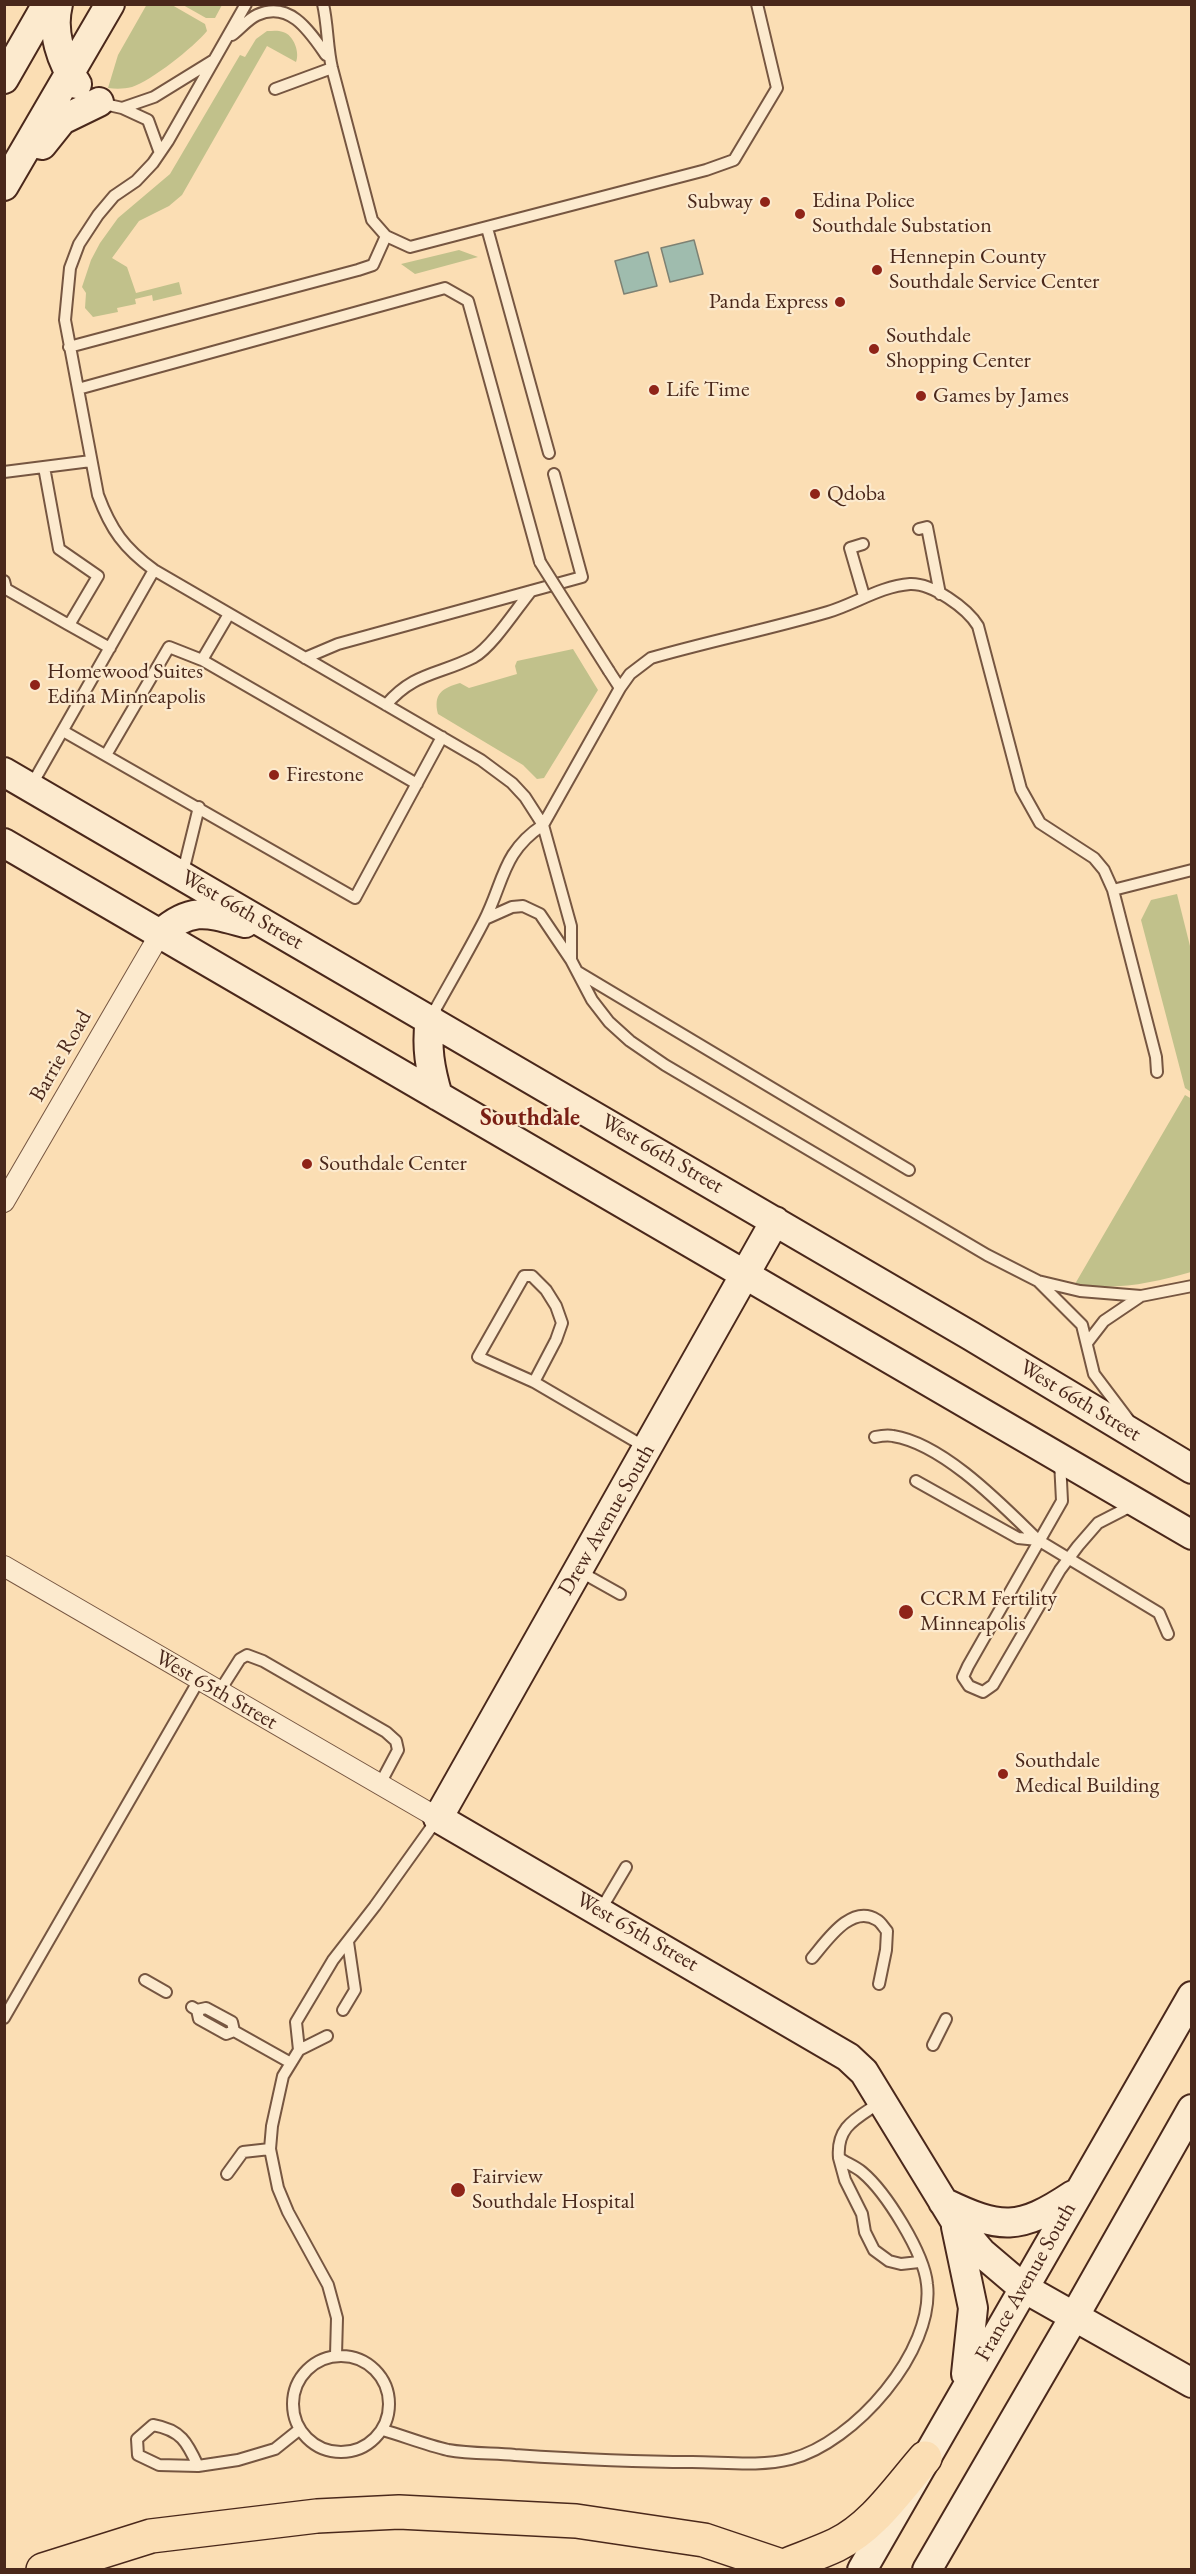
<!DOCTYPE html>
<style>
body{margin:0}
#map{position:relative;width:1196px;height:2574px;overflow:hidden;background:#fbdeb4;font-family:"EB Garamond",serif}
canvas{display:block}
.frame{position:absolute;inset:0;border:6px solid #4a281b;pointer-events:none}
</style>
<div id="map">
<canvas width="1196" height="2574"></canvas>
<div class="frame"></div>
</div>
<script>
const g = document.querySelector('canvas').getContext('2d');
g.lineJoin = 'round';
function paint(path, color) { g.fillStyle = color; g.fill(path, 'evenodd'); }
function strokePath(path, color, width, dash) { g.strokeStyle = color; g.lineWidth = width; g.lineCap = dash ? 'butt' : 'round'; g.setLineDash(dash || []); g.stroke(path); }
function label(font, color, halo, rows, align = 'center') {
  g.font = font + ' "EB Garamond",serif'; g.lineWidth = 4.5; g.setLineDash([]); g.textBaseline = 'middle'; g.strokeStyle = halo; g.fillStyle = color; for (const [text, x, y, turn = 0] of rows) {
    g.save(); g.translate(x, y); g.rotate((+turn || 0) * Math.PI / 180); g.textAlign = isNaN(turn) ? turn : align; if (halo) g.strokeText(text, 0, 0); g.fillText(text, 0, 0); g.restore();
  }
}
const green = new Path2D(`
 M147 4 172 5 205 24 207 31C194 47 151 81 132 87 124 89 116 89 108 88L118 55Z
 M183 5H222L215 18H206Z
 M267 31C272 31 278 30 283 32 294 35 300 53 296 62L267 46 182 195 169 206 139 221 112 258 127 267 136 293 179 282 182 294 153 301 152 295 135 299 136 304 117 308 118 312 93 317 85 308 86 293 82 287 91 260 100 243 118 218 170 174 240 55 245 57 256 39Z
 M459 250 478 257 415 274 401 264Z
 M573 649 598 690 544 778 537 779 523 765 438 714C433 694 442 688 460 683L469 688 517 674 515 666 517 661Z
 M1177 894 1191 950V1092L1185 1088 1141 920 1151 900Z
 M1185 1095 1192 1099 1191 1272C1152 1283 1116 1291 1075 1284Z`);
const water = new Path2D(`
 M694 240 703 274 670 282 661 248Z
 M648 252 657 286 624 294 615 261Z`);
const lane = new Path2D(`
 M246 4 168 141 153 163 136 181 114 196 98 215 79 244 70 268 65 320 98 495C111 530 124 548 154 570L481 760 512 783 525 797 543 825 571 926V960
 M323 4C328 26 327 47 332 68L372 220 386 236 410 247 706 170 734 160 777 88 757 4
 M232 35C240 29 248 19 257 15 290 0 310 32 326 55
 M275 89 332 68
 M100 103 122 108 148 120 160 153
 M122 108 154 97 214 60
 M487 228 549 453
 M69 347 358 270 373 265 386 236
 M78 389 445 288 468 301 540 562
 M4 472 91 461
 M919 529 927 527 940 594
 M863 544 850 548 864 596
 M4 581 6 589 69 625 98 576 59 549 44 467
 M229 614 202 660 417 784
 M69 625 110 648
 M305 658 338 644 582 577 554 474
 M609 671 620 688
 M386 705C414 672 439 675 474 657 492 647 517 608 531 591
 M63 731 355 898 442 737
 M106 755 169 647 202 660
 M31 786 154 570
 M182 876 199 807
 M1113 890 1192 870
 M485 919 512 907 523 906 540 914 571 960 592 1000 609 1022 630 1041 665 1065 987 1255 1038 1281 1080 1291 1141 1296 1192 1286
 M578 972 909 1170
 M430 1019C448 986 467 954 484 921 504 882 502 852 543 825L620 688 630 674 651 658C710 641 770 629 828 612 855 604 881 586 910 584 932 583 967 608 978 626L1021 789 1040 823 1094 858 1104 870 1113 890 1156 1057 1157 1072
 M1039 1282 1082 1325 1094 1374 1128 1419
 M1087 1343 1104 1321 1141 1296
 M534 1382 556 1340 562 1323 556 1306 546 1290 532 1276H524L478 1357 534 1382 645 1447
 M875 1437C880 1436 888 1435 893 1436 944 1444 1003 1506 1038 1540
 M1060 1461 1062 1501 968 1666 963 1677 969 1686 983 1692 993 1685 1060 1570 1078 1546 1098 1523 1135 1504
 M916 1481 1018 1538 1038 1540 1159 1613 1168 1634
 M579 1571 620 1594
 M219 1692 240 1659 247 1655 263 1661 386 1732 396 1741 398 1750 380 1784
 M600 1911 626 1867
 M812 1958C826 1942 851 1903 877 1920 881 1922 884 1928 887 1931L886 1950 879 1984
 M145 1980 166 1992
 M192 2007 197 2010 206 2008 232 2022 234 2031 291 2063
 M197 2010 199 2019 226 2034 234 2031
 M343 2010 355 1990 348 1942
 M4 2018 199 1680
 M933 2045 946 2019
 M299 2050 327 2036
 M839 2158 845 2180 862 2214 865 2232 874 2250 889 2261 901 2264 919 2262
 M227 2174 243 2152 270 2149
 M336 2355 337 2318 328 2285 288 2212 278 2188 270 2149 272 2126 283 2076 299 2050 296 2022 333 1960 375 1906 438 1818
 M293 2404a48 48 0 1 1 96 0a48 48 0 1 1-96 0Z
 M383 2430C404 2436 426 2445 448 2450 470 2454 493 2453 515 2455 574 2459 633 2462 692 2462 724 2462 759 2467 791 2459 854 2443 935 2351 927 2284 924 2253 886 2192 862 2172 855 2166 846 2163 839 2158 836 2125 858 2118 882 2101
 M198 2466C187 2442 181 2430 153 2425L137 2439 138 2455 159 2465 198 2466 238 2460 275 2449 300 2429`);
const street = new Path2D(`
 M4 1202 160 934
 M4 1566 438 1818`);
const secondary = new Path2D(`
 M58 4C51 32 61 62 77 84
 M4 79 47 4
 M42 145 62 120 99 102
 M4 186 110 4
 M4 772 971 1336 1192 1469
 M4 843 1192 1535
 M160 934C191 906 208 913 245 923
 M430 1019C426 1047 430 1069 438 1096
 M775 1221 438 1818 848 2057 864 2072 955 2221 982 2253 1022 2287 1192 2383
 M943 2202C1001 2230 1019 2231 1073 2195
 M956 2227 973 2308 966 2374
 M862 2570 1192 1996
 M927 2570 1074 2317 1192 2109`);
const highway = new Path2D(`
 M784 2566C801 2559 819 2553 836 2545 873 2527 898 2489 925 2458
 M43 2570 151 2536 317 2516 399 2512 576 2521 704 2540 793 2570`);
const laneBridge = new Path2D(`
 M540 562 609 671`);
const markers = [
 [765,202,6,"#8f2418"],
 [800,214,6,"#8f2418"],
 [877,270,6,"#8f2418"],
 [840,302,6,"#8f2418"],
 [874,349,6,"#8f2418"],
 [654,390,6,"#8f2418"],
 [921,396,6,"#8f2418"],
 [815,494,6,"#8f2418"],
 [35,685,6,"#8f2418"],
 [274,775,6,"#8f2418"],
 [307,1164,6,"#8f2418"],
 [906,1612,8,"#8f2418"],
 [1003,1774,6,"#8f2418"],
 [458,2190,8,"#8f2418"]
];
const poiNames = [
 ["Edina Police",812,201],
 ["Southdale Substation",812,226],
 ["Subway",753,202,"right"],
 ["Hennepin County",889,257],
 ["Southdale Service Center",889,282],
 ["Panda Express",828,302,"right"],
 ["Southdale",886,336],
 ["Shopping Center",886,361],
 ["Life Time",666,390],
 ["Games by James",933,396],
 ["Qdoba",827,494],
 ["Homewood Suites",47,672],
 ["Edina Minneapolis",47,697],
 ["Firestone",286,775],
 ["Southdale Center",319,1164],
 ["CCRM Fertility",920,1599],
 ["Minneapolis",920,1624],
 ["Southdale",1015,1761],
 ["Medical Building",1015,1786],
 ["Fairview",472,2177],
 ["Southdale Hospital",472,2202]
];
const streetNames = [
 ["West 66th Street",242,910,30],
 ["Barrie Road",61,1056,-60],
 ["West 66th Street",662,1154,30],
 ["West 66th Street",1080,1401,31],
 ["Drew Avenue South",607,1520,-60],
 ["West 65th Street",216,1690,30],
 ["West 65th Street",637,1932,30],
 ["France Avenue South",1026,2282,-60]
];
const neighbourhoodNames = [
 ["Southdale",530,1118]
];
paint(green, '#c1c18b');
paint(water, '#9fbcae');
strokePath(water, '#7d8173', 1.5);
strokePath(lane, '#765641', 14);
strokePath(street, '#765641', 22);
strokePath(secondary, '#4a281b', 32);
strokePath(highway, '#4a281b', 36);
strokePath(lane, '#fceace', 10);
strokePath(street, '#fceace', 20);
strokePath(secondary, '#fceace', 28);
strokePath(highway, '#fbdeb4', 33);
strokePath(laneBridge, '#765641', 14, []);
strokePath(laneBridge, '#fceace', 10);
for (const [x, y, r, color] of markers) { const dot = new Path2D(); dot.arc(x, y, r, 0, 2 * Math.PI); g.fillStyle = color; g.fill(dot); strokePath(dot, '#fceace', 2); }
label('22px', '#4a281b', '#fceace', poiNames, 'left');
label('22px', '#4a281b', '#fceace', streetNames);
label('bold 24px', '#7a1f14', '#fceace', neighbourhoodNames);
</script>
